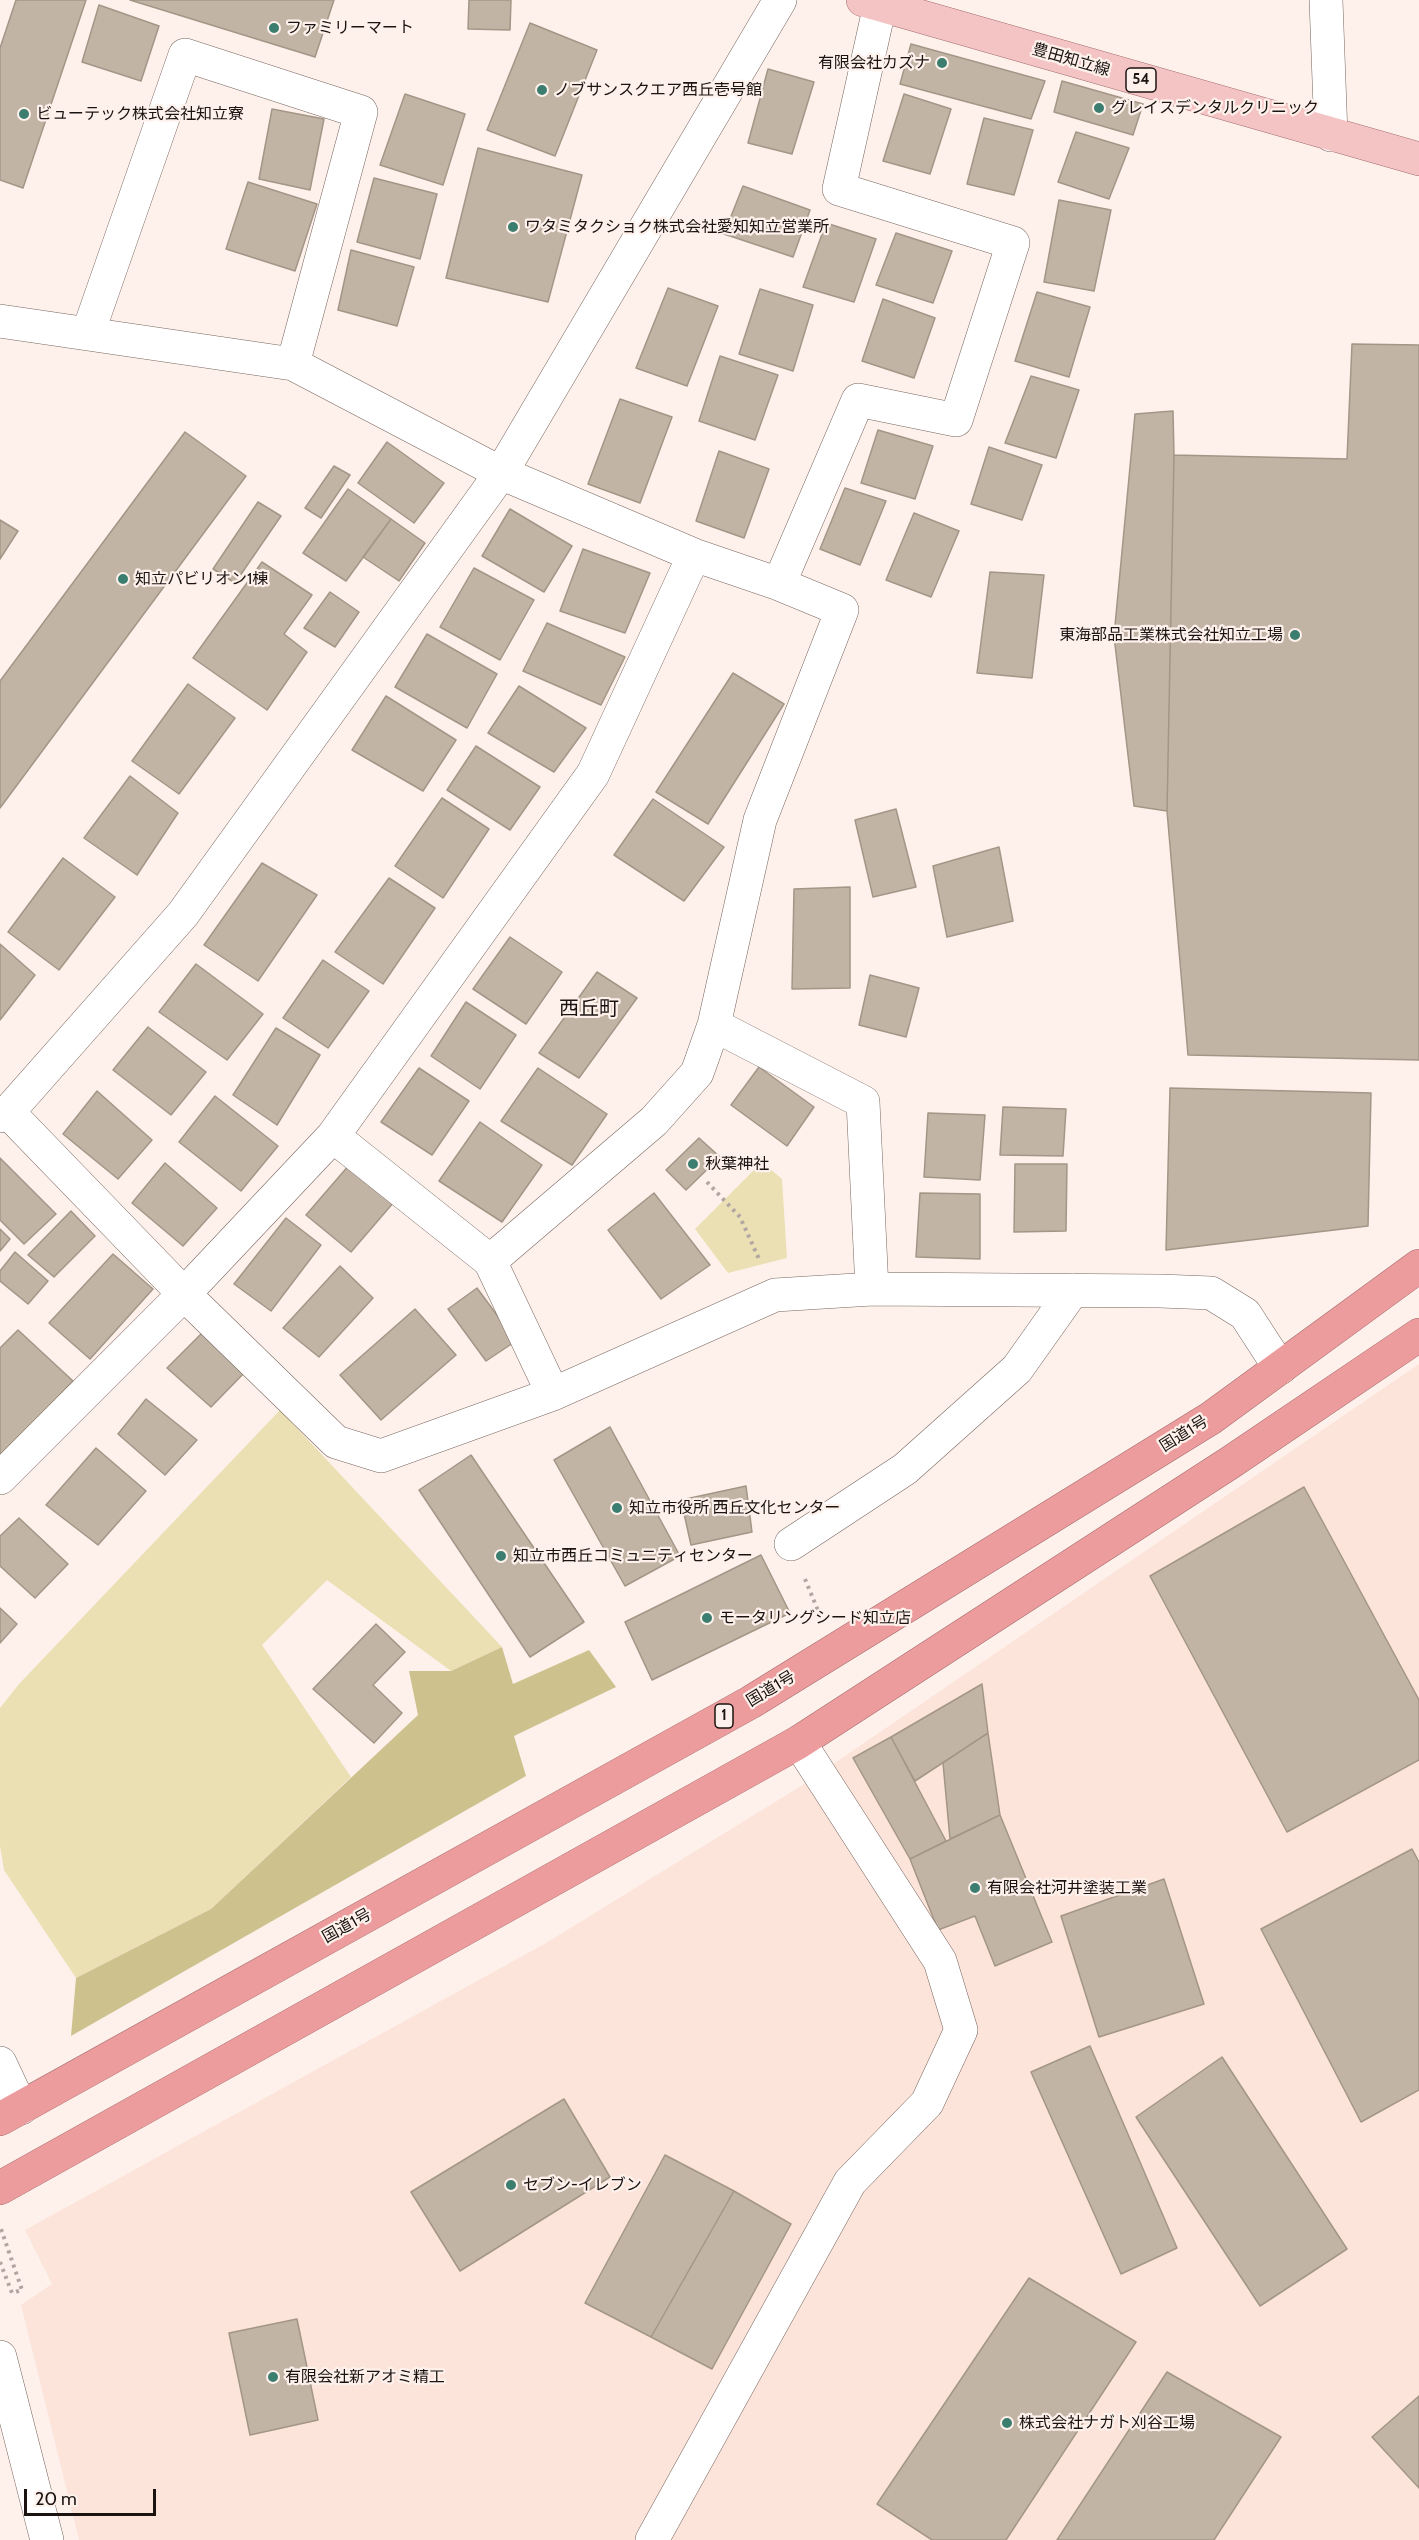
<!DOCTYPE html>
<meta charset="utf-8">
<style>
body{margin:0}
#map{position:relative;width:1419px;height:2540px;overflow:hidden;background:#fef1ec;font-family:Cabin,sans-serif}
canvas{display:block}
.scale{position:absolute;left:24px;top:2489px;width:132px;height:27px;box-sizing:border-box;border:3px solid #1a1310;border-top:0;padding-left:8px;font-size:18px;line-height:21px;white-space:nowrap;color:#1a1310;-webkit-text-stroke:4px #fef1ec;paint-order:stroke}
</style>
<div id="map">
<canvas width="1419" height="2540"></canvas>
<div class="scale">20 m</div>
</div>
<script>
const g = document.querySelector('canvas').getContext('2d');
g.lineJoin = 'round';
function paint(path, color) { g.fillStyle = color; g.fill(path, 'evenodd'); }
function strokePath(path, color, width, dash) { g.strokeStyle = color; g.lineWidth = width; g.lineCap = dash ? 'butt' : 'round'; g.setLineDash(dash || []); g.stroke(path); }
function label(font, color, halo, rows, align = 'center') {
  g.font = font + ' Cabin,"Noto Sans JP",sans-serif'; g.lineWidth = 4.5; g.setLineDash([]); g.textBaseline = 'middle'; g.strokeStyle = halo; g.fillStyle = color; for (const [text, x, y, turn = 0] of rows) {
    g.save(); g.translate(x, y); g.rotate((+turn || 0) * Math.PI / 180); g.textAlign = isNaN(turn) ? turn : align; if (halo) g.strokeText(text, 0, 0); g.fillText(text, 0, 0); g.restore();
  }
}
const built = new Path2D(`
 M1419 1364V2540H79L21 2305 52 2284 25 2230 546 1943 801 1786Z`);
const green = new Path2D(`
 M762 1162 782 1179 787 1258 728 1273 695 1229Z
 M280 1410 502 1647 451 1671 327 1580 262 1645 351 1777 211 1909 76 1978 4 1870 0 1846V1708L19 1684Z`);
const forest = new Path2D(`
 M502 1647 513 1684 589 1650 616 1687 514 1736 526 1776 71 2036 76 1978 211 1909 418 1715 409 1671H451Z`);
const building = new Path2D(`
 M16 0H86L23 188 0 180V48Z
 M130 0H334L315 57Z
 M469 0H511L510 30 468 29Z
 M99 5 159 26 141 81 82 62Z
 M530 23 597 50 555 156 487 130Z
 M911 44 1045 81 1031 119 900 84Z
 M768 69 814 82 792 154 748 143Z
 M1062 81 1143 104 1133 135 1054 112Z
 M405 94 465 114 443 185 380 165Z
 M904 94 951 109 930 174 883 161Z
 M272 109 324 119 310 190 259 179Z
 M984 118 1033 130 1014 195 967 184Z
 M1076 132 1129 148 1109 199 1058 182Z
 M478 148 582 175 548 302 446 278Z
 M374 178 437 194 420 259 357 242Z
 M248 182 317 204 295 271 226 249Z
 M743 186 810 210 793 257 724 234Z
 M1059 200 1111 210 1094 291 1044 282Z
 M826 223 876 239 854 302 803 287Z
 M896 233 952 251 933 303 876 285Z
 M351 250 414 267 397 326 338 310Z
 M668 288 718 306 687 386 636 368Z
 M760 289 813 305 793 371 739 354Z
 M1037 292 1090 307 1069 377 1015 361Z
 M883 299 935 318 914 378 862 361Z
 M1352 344 1419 345V1060L1188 1055 1167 811 1174 455 1347 459Z
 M720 356 778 375 755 440 699 421Z
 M1031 376 1079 390 1056 458 1005 443Z
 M620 399 672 417 640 503 588 484Z
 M1173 411 1174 455 1167 811 1134 806 1114 636 1135 414Z
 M878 430 933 446 915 499 861 483Z
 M185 432 246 476 0 808V681Z
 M387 442 444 483 414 523 358 483Z
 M989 447 1042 465 1022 520 971 504Z
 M719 451 769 469 744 538 696 521Z
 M334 466 350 475 321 518 305 508Z
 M845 488 886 501 860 565 820 549Z
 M348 489 391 519 346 581 303 553Z
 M258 502 281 516 235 583 213 569Z
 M510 509 572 546 544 592 482 556Z
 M914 513 959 531 931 597 886 580Z
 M391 519 425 543 399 581 363 557Z
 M0 520 18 531 0 559Z
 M583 549 650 573 625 633 560 611Z
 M262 562 312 595 284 634 307 652 267 710 193 658Z
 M474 568 534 600 500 660 440 627Z
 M990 572 1044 575 1032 678 977 673Z
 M330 592 359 612 335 647 304 628Z
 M547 623 625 657 601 705 523 671Z
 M427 634 497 674 467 728 395 687Z
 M733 673 784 704 708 824 656 792Z
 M188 684 235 718 179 794 132 761Z
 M519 686 586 728 554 772 488 733Z
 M386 696 456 740 423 791 352 750Z
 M476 746 540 787 510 830 447 790Z
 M130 776 178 813 137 875 84 838Z
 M442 798 489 829 443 898 395 866Z
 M653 799 724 847 684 901 614 855Z
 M896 809 916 887 873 897 855 820Z
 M999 847 1013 921 947 937 933 866Z
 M63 858 115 897 59 970 8 932Z
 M262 863 317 895 258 981 204 945Z
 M389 878 435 908 383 984 335 952Z
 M850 887V988L792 989 794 889Z
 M510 937 562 972 526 1024 473 989Z
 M0 944 35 975 0 1020Z
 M323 960 369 991 328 1048 283 1018Z
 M196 964 263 1014 227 1060 159 1012Z
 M597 972 637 998 579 1078 539 1053Z
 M870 975 919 988 906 1037 859 1025Z
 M466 1002 516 1035 480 1089 431 1056Z
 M148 1027 206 1072 171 1115 113 1070Z
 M276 1028 320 1055 277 1125 233 1095Z
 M759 1067 814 1107 787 1146 731 1105Z
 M419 1068 469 1101 432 1155 381 1122Z
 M538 1068 607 1114 572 1165 501 1121Z
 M1170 1088 1371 1093 1368 1226 1166 1250Z
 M97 1091 152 1140 118 1179 63 1134Z
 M215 1096 278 1146 241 1191 179 1142Z
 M1003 1107 1066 1109 1063 1156 1000 1155Z
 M928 1113 985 1115 980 1180 924 1177Z
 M480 1122 542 1165 502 1222 439 1181Z
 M699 1138 720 1157 686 1190 666 1170Z
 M0 1158 56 1214 24 1244 0 1220Z
 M165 1163 217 1208 183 1246 132 1203Z
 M350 1164 394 1202 351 1252 306 1215Z
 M1015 1164H1067L1066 1231 1014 1232Z
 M654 1193 710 1265 661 1299 608 1230Z
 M920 1193 980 1194V1259L916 1257Z
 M71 1211 95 1236 54 1277 28 1255Z
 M286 1218 321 1245 271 1311 234 1284Z
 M0 1229 10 1239 0 1251Z
 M15 1252 48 1281 28 1304 0 1281V1271Z
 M113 1254 153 1289 90 1359 49 1323Z
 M340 1266 373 1298 319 1357 283 1328Z
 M477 1288 516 1341 486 1361 448 1309Z
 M415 1309 456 1355 381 1420 340 1375Z
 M18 1330 73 1381 0 1460V1348Z
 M203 1332 246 1371 211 1407 167 1368Z
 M146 1399 197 1440 165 1475 118 1434Z
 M610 1427 680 1556 625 1586 554 1460Z
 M96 1448 146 1491 98 1545 46 1505Z
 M471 1455 584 1622 530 1657 419 1490Z
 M746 1486 752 1532 691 1545 681 1500Z
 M1304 1487 1419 1700V1760L1287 1832 1150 1576Z
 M19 1518 68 1564 35 1598 0 1566V1536Z
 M761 1555 790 1613 652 1680 625 1622Z
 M0 1608 17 1624 0 1643Z
 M376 1624 405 1652 373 1685 402 1713 374 1743 313 1689Z
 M982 1684 988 1733 915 1781 891 1737Z
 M988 1733 1000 1815 950 1839 943 1763Z
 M891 1737 946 1841 910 1859 853 1758Z
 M1000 1815 1052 1942 995 1966 975 1916 938 1930 910 1859Z
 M1412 1849 1419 1862V2090L1361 2122 1261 1929Z
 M1164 1879 1204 2004 1099 2037 1061 1916Z
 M1090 2046 1177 2248 1121 2274 1031 2072Z
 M1222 2057 1347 2249 1260 2306 1136 2117Z
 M564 2099 610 2177 460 2271 411 2192Z
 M665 2155 734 2191 651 2337 585 2303Z
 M734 2191 791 2224 712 2369 651 2337Z
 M1029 2278 1136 2342 1006 2540H932L877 2504Z
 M297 2319 318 2420 250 2435 229 2333Z
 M1167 2372 1281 2437 1214 2540H1057Z
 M1419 2396V2488L1372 2437Z`);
const path = new Path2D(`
 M707 1182 740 1217 759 1259
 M805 1579 819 1613
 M0 2262 12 2293 22 2290 0 2226`);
const minor = new Path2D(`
 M1326 0 1331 135
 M0 321 293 364 501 473 694 555 779 584 842 610 760 820 714 1025 697 1073 654 1121 490 1261 553 1394
 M88 333 185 55 361 112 293 364
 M779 584 858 400 956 420 1013 243 839 189 880 5
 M714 1025 863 1102 872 1289
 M8 1112 184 1294 336 1442 381 1456 553 1394 775 1295 872 1289 1160 1291 1211 1293 1245 1314 1280 1368
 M0 1116 8 1112 183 914 501 473 780 0
 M333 1136 490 1261
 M0 1478 184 1294 333 1136 593 774 694 555
 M791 1544 905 1469 1017 1369 1073 1290
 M0 2063 21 2108
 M0 2357 47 2540
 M652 2540 850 2182 927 2103 961 2030 940 1961 799 1742`);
const major = new Path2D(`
 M863 0 1419 159`);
const highway = new Path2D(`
 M0 2119 751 1702 1211 1418 1419 1266
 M0 2188 799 1742 1231 1462 1419 1335`);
const markers = [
 [274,28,6,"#3b7d6e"],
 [942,63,6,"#3b7d6e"],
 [542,90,6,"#3b7d6e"],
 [1099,108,6,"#3b7d6e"],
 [24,114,6,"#3b7d6e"],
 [513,227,6,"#3b7d6e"],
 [123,579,6,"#3b7d6e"],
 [1295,635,6,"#3b7d6e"],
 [693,1164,6,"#3b7d6e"],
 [617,1508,6,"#3b7d6e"],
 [501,1556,6,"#3b7d6e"],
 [707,1618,6,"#3b7d6e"],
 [975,1888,6,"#3b7d6e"],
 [511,2185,6,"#3b7d6e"],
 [273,2377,6,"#3b7d6e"],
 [1007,2423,6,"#3b7d6e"]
];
const shields = [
 [1141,80,30],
 [724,1716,18]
];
const shieldNames = [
 ["54",1141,80],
 ["1",724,1716]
];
const poiNames = [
 ["ファミリーマート",286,28],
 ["有限会社カズナ",930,63,"right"],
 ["ノブサンスクエア西丘壱号館",554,90],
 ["グレイスデンタルクリニック",1111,108],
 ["ビューテック株式会社知立寮",36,114],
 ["ワタミタクショク株式会社愛知知立営業所",525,227],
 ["知立パビリオン1棟",135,579],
 ["東海部品工業株式会社知立工場",1283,635,"right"],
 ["秋葉神社",705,1164],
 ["知立市役所 西丘文化センター",629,1508],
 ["知立市西丘コミュニティセンター",513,1556],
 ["モータリングシード知立店",719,1618],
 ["有限会社河井塗装工業",987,1888],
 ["セブン-イレブン",523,2185],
 ["有限会社新アオミ精工",285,2377],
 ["株式会社ナガト刈谷工場",1019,2423]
];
const streetNames = [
 ["豊田知立線",1071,60,16],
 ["国道1号",1184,1434,-32],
 ["国道1号",771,1689,-31],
 ["国道1号",347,1926,-29]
];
const quarterNames = [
 ["西丘町",589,1009]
];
paint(built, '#fce4da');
paint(green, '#eae0b4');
paint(forest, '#cdc28e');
paint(building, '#c1b4a5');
strokePath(building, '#a39687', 1.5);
strokePath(minor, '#78665f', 34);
strokePath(major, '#a36c6c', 34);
strokePath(highway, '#a36c6c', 34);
strokePath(path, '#b1a6a2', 4, [3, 4.5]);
strokePath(minor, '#fff', 33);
strokePath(major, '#f4c4c5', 33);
strokePath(highway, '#ed9c9e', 33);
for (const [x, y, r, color] of markers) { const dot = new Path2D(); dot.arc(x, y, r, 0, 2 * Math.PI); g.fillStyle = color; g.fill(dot); strokePath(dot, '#fef1ec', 2); }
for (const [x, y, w] of shields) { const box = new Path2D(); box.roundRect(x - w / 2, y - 12, w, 24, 4.5); g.fillStyle = '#fef1ec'; g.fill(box); strokePath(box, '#1a1310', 1.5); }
label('bold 15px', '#1a1310', null, shieldNames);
label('16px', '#1a1310', '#fef1ec', poiNames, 'left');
label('16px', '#1a1310', '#fef1ec', streetNames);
label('20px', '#1a1310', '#fef1ec', quarterNames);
</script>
